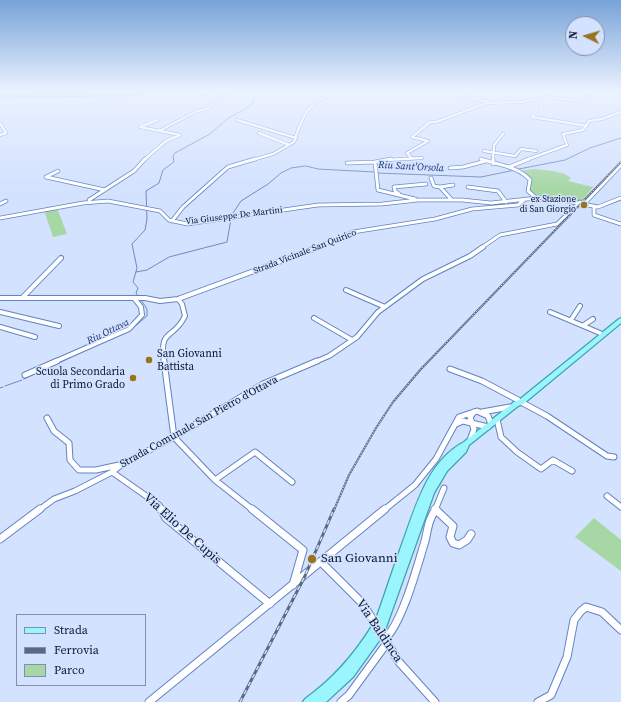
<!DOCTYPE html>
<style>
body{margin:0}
#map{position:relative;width:621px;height:702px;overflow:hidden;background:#d3e2ff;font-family:"Source Serif 4",serif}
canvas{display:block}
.legend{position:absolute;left:16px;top:614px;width:130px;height:72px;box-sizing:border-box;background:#d3e2ff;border:1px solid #8390ac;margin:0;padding:5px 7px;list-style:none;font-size:12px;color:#0a162f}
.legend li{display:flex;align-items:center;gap:8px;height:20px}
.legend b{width:20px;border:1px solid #8390ac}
.north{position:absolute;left:565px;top:16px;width:40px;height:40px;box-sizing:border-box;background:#d3e2ff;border:1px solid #8390ac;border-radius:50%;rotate:275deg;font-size:11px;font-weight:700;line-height:16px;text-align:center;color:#0a162f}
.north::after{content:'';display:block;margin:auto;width:14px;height:18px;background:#99741f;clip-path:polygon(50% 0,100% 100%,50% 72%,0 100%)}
</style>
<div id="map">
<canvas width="621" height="702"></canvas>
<ul class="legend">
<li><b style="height:5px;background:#9bf5fd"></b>Strada</li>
<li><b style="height:5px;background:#5c6984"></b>Ferrovia</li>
<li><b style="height:11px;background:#a7d7a5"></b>Parco</li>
</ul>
<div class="north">N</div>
</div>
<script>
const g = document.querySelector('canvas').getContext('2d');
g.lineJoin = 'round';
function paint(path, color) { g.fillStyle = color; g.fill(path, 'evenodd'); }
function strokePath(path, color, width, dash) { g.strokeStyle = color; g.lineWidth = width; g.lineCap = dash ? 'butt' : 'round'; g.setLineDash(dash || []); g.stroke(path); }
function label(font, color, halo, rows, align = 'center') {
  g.font = font + ' "Source Serif 4",serif'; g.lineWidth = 3; g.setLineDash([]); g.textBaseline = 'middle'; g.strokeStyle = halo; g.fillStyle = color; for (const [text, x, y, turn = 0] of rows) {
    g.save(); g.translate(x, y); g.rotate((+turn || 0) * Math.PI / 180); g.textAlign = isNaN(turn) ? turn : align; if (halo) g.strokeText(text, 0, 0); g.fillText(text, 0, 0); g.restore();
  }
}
const green = new Path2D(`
 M535 169 553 171 565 174 571 178 568 181 593 187 581 202 558 196 532 195 528 184 531 178 520 171Z
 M57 208 67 234 53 237 44 210Z
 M594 518 621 540V571L575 537Z`);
const stream = new Path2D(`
 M306 166 318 169 374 172
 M519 169 565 160 590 148 621 138
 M377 173 481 177 515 170
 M231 216 241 201 268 184 281 173 291 168 305 166
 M136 272 147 270 169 257 227 242 231 219
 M138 296 136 293 138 288 133 282 137 268 132 244 145 230 147 219 146 191 159 183 163 170 174 162 173 156 175 153 210 134 227 119 252 105 255 95 259 92
 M133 328 147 316V309L141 300
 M59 363 103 342
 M24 379 43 370
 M5 386 22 380
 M0 388 3 387`);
const minorFar4 = new Path2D(`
 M193 92 209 94
 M442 92 488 102
 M537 109 532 117 587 126
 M237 120 296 138
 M0 123 6 133 0 135
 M159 131 195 112 209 108 221 94 236 92
 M259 133 289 145
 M484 151 515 156 521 149 536 151
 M412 159 407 153 428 141 412 137 430 122H436L487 103 522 102 545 97 581 101 584 98 581 93 610 92
 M481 159 484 160
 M144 160 166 141 180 135 140 127 157 120
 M252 160 273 154 294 142C303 114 308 101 338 92
 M386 160 422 158
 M493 160 494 145 503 134
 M526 160 567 145 563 134 583 130 589 121 602 119 621 112`);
const minorFar3 = new Path2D(`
 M391 159 375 162 378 190 415 199
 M481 159C498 165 518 166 530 180L528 191 535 197
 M347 163 375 162
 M493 164V159
 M509 167 529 159
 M450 168 463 167 486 161
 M58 171 46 177 105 190
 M431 178 434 186 440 187 451 199
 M440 187 453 185
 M468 187 498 191 506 202
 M399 194 395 191 394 187 426 184
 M89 200 134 171 145 159
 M0 204 6 201
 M584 204 621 165
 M594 206V215L621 224
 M0 218 83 203 108 201 160 211 169 220 187 224 318 205 382 204 418 200H462L491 203 546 197 598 207 621 198
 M172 221 183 207 228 167 255 159
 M316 248 353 232 435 219 472 209 518 205 524 200
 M481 248 500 235 557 224 580 202`);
const minorFar2 = new Path2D(`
 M346 290 385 307
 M23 297 61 258
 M0 298H145L160 301 178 299 319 247
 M0 312 59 326
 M550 312 600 333
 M314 318 352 340
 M571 320 580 306
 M584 325 593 319
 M0 327 35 337
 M54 362 129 329 142 315 141 307 134 298
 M164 362C159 327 173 341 185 316L182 304 178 299
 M315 362 329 356 357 337 378 312 423 279 470 256 483 247`);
const minorFar1 = new Path2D(`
 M164 361 174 437 215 480 253 510
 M450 369 482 381 518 400
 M25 375 57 361
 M521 402 547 416 607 456 614 457
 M482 412 510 407
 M47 418 54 431 69 443 70 460 79 470H96L119 465
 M497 419 501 437 517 452 541 469 553 460 572 471
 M456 424 463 421 488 427
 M470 440 474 429 470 417 474 412
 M112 472 159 505 162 510
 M215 480 255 452 292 482
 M607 496 621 507
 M435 509 436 510
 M39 510 54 499 75 491 112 472 121 465 174 437 263 384 317 361
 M384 510 415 485 436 459 459 417 477 411 488 416 491 424
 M435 510 444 488`);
const minor = new Path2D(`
 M161 509 166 518 270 604
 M252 509 303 550 293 585
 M435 509 453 526 450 537 453 543 459 545 467 540 471 534
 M0 539 40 509
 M321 562 363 604 399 662 435 702
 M385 639C403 621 417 567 425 541 428 529 428 520 436 509
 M149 702 385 509
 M341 702 349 695 387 643
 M538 702 551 695 567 657 574 620 581 611 586 607 602 612 621 630`);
const major = new Path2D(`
 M142 92H152L126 95 3 97 2 96 3 95 126 93Z
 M621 318V323L523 404 518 406 469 445 466 452 447 471 434 493 385 630 382 631 379 630V631L381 632 382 635 381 638 353 677 326 702H303L305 699C333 679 354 655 372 626L375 625 378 626 376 625 375 622C384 597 392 572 401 547 415 510 426 462 464 442L514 402 519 400 619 319Z`);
const railFar1 = new Path2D(`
 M334 510 349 475 376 428 393 402 421 369 621 162`);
const rail = new Path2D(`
 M240 702 305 576 334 509`);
const majorBridge = new Path2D(`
 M375 629 379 622
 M378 635 382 627`);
const markers = [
 [584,205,4,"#99741f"],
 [149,360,4,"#99741f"],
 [133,378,4,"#99741f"],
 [312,559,5,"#99741f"]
];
const farPoinames = [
 ["ex Stazione",576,200],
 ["di San Giorgio",576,210]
];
const farStreetnames = [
 ["Via Giuseppe De Martini",234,216,-7],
 ["Strada Vicinale San Quirico",305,252,-21]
];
const farWaternames = [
 ["Riu Sant'Orsola",411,167,3],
 ["Riu Ottava",108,332,-26]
];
const poiNames = [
 ["San Giovanni",157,354],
 ["Battista",157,367],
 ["Scuola Secondaria",125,372,"right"],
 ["di Primo Grado",125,385,"right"]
];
const streetNames = [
 ["Strada Comunale San Pietro d'Ottava",199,422,-29]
];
const nearStreetnames = [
 ["Via Elio De Cupis",182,529,42],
 ["Via Baldinca",379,631,56]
];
const nearPoinames = [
 ["San Giovanni",321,559]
];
paint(green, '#a7d7a5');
strokePath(stream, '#6f8ac0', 1);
strokePath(minorFar4, '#6282c4', 3.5);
strokePath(minorFar3, '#6282c4', 4.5);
strokePath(minorFar2, '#6282c4', 6);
strokePath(minorFar1, '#6282c4', 7);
strokePath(minor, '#6282c4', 9);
strokePath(major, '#3da2b4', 2.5);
strokePath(minorFar4, '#fff', 2.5);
strokePath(minorFar3, '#fff', 3);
strokePath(minorFar2, '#fff', 4);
strokePath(minorFar1, '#fff', 5);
strokePath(minor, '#fff', 7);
paint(major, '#9bf5fd');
strokePath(railFar1, '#5c6984', 2);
strokePath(rail, '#5c6984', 3);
strokePath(railFar1, '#d3e2ff', 1, [1.5]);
strokePath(rail, '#d3e2ff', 1.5, [4.5]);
strokePath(majorBridge, '#3da2b4', 10, []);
strokePath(majorBridge, '#9bf5fd', 8);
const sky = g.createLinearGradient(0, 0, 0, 190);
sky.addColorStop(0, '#77a3d8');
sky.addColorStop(0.48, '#ebf2ff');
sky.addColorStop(1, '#ebf2ff00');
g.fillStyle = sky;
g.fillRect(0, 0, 621, 190);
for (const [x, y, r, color] of markers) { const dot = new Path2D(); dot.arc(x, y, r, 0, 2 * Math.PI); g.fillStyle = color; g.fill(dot); strokePath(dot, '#d3e2ff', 1.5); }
label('9px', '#0a162f', '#d3e2ff', farPoinames, 'right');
label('9px', '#0a162f', '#d3e2ff', farStreetnames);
label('italic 10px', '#153171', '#d3e2ff', farWaternames);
label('11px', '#0a162f', '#d3e2ff', poiNames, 'left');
label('11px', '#0a162f', '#d3e2ff', streetNames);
label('13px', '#0a162f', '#d3e2ff', nearStreetnames);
label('13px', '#0a162f', '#d3e2ff', nearPoinames, 'left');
</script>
